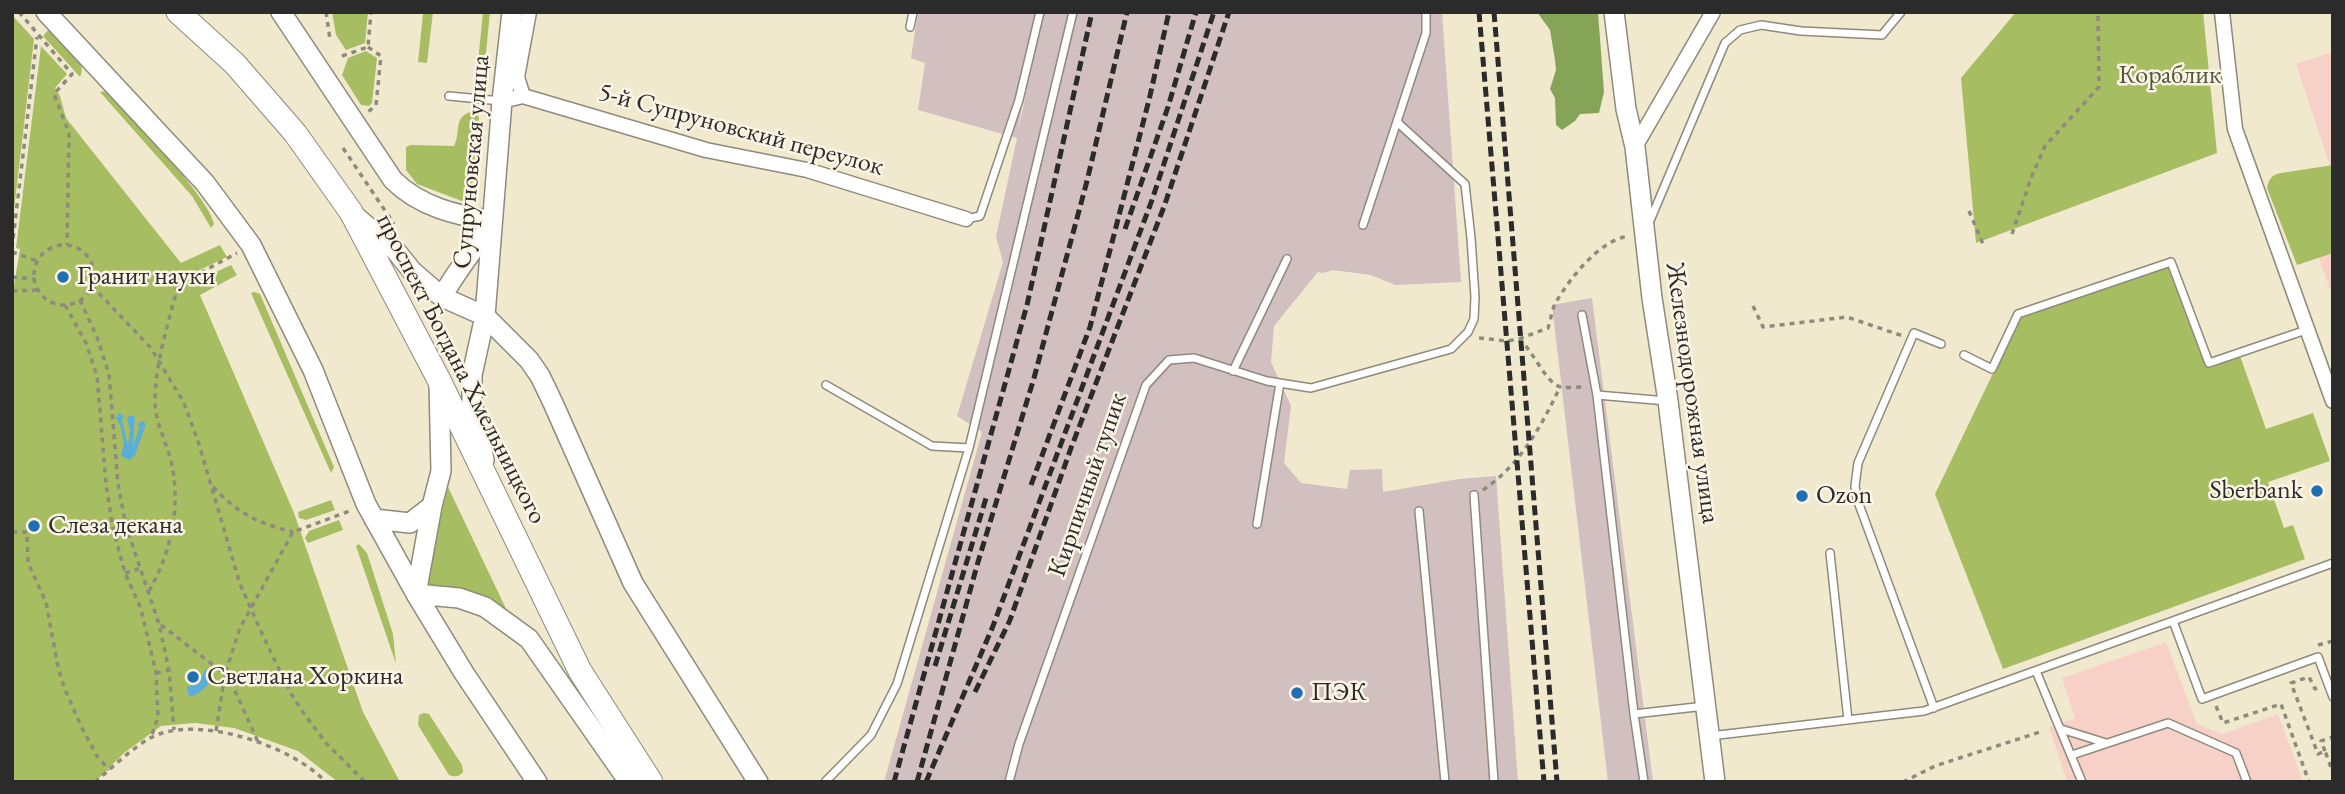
<!DOCTYPE html>
<meta charset="utf-8">
<style>
body{margin:0}
#map{position:relative;width:2345px;height:794px;overflow:hidden;background:#f0e9ce;font-family:"EB Garamond",serif}
canvas{display:block}
.frame{position:absolute;inset:0;border:14px solid #2b2b2b;pointer-events:none}
</style>
<div id="map">
<canvas width="2345" height="794"></canvas>
<div class="frame"></div>
</div>
<script>
const g = document.querySelector('canvas').getContext('2d');
g.lineJoin = 'round';
function paint(path, color) { g.fillStyle = color; g.fill(path, 'evenodd'); }
function strokePath(path, color, width, dash) { g.strokeStyle = color; g.lineWidth = width; g.lineCap = dash ? 'butt' : 'round'; g.setLineDash(dash || []); g.stroke(path); }
function label(font, color, halo, rows, align = 'center') {
  g.font = font + ' "EB Garamond",serif'; g.lineWidth = 5; g.setLineDash([]); g.textBaseline = 'middle'; g.strokeStyle = halo; g.fillStyle = color; for (const [text, x, y, turn = 0] of rows) {
    g.save(); g.translate(x, y); g.rotate((+turn || 0) * Math.PI / 180); g.textAlign = isNaN(turn) ? turn : align; if (halo) g.strokeText(text, 0, 0); g.fillText(text, 0, 0); g.restore();
  }
}
const built = new Path2D(`
 M2333 52V298L2292 183 2331 169 2296 64Z
 M2166 642 2197 724 2222 734 2278 714 2303 782H2067L2049 727 2075 718 2062 678Z`);
const industrial = new Path2D(`
 M918 12H1038L1017 136 1043 12H1442L1461 282 1395 285 1371 275 1333 270 1323 273 1318 272 1274 326 1271 362 1291 406 1284 463 1301 483 1347 489 1350 470 1382 469 1383 492 1459 479 1496 476 1518 782H884L982 432 957 416 1003 262 996 237 1017 138 918 110 925 63 911 58Z
 M1592 298 1653 782H1608L1552 305Z`);
const green = new Path2D(`
 M332 12H368L365 43 346 50 336 35Z
 M429 12H433L427 63 418 62 423 14Z
 M483 12H490L485 63 478 62Z
 M2016 12H2203L2217 153 1976 243 1961 78Z
 M12 15 34 39 12 227Z
 M50 28C61 40 89 60 80 77L43 36Z
 M41 46 67 74 55 88 60 96 66 118 181 263 220 245 227 257 189 275 193 283 231 265 237 275 200 295 294 513 363 712 400 782H338L298 751 234 728 195 723 161 726 124 753 95 782H13L12 297 20 249 16 248Z
 M366 51 377 58 372 103 369 106 361 105 342 75 348 58Z
 M108 91C129 115 210 198 214 224L211 228 192 196 100 92Z
 M470 112 475 113 479 117 471 198 462 201 417 184 406 170V147L411 145 454 146C461 133 453 118 470 112Z
 M2333 165V253L2297 265 2267 188C2269 178 2272 175 2281 173Z
 M2170 266 2207 365 2240 356 2266 429 2313 413 2330 461 2268 482 2284 528 2293 525 2305 559 2003 669 1935 494 2021 315Z
 M254 292 260 294 334 467 331 473 251 293Z
 M448 487 508 613 458 588 422 589Z
 M331 500 335 510 306 520 299 518 298 512Z
 M339 520 343 530 308 543 305 538 309 531Z
 M359 544 367 553 393 634 396 664 356 546Z
 M424 713 429 714 462 765 463 772C459 777 455 777 449 775L418 725 419 715Z`);
const forest = new Path2D(`
 M1537 12H1598L1604 92 1599 113 1580 114 1575 121 1562 130 1556 125 1555 98 1550 89 1556 70 1555 60 1550 30Z`);
const water = new Path2D(`
 M119 413 124 416 122 421 128 445 130 431 127 418 131 415 135 417 133 447 139 428 138 423 143 421 146 424 135 455 130 460 121 456 124 443 120 425 116 418Z
 M206 669 214 674C209 686 202 693 189 697L187 687 199 682Z`);
const path = new Path2D(`
 M19 12 72 74 54 94 69 133 67 245
 M326 12 330 39
 M368 47 381 56 376 105 368 112
 M342 56 368 47 371 12
 M343 148 394 224
 M477 163 478 154
 M1969 211 1983 244
 M2012 234 2031 178 2045 146 2099 87 2098 12
 M34 275a30 30 0 1 1 60 0a30 30 0 1 1-60 0Z
 M12 248 37 37
 M12 252 37 261
 M12 277 34 279
 M94 278 178 285 237 253
 M92 286 151 348 184 403 198 441 240 584 264 638 290 692 305 715 326 743 365 782
 M12 291 38 290
 M80 300 97 337 109 374 118 484 126 526 159 624 169 670 174 730
 M65 305 86 343 97 376 106 484 113 529 125 573 141 609 156 673 158 717 151 738
 M1753 306 1763 327 1847 317 1903 336
 M1479 338 1507 341 1519 339C1533 350 1546 384 1561 387 1568 388 1577 387 1584 387
 M1519 339 1548 328C1551 319 1552 309 1556 302 1571 277 1599 241 1628 236
 M213 487C239 514 257 523 293 532
 M1483 490C1520 465 1541 427 1560 387
 M113 529 126 526
 M12 532H27L28 563 46 602 58 667 64 687 81 726 97 756 109 770
 M125 573 139 569
 M149 591C172 551 182 502 170 457 164 437 155 421 155 401 155 362 169 322 178 285
 M161 625 225 674 237 695 258 742
 M2318 645 2333 641
 M156 673 169 670
 M2317 688 2315 689 2309 677 2291 683 2318 754 2325 751 2333 773
 M2216 706 2223 723 2281 704 2309 782
 M216 731 225 674 240 628 293 532 352 510
 M2325 751 2321 741 2333 737
 M95 782C112 768 131 749 150 738 197 713 292 746 326 782
 M1903 782 1935 766 2040 732`);
const lane = new Path2D(`
 M910 27 913 12
 M449 96 501 101
 M966 219 980 216 1019 100 1040 12
 M1649 223 1725 43 1740 30 1761 25 1801 31 1882 35 1901 12
 M1363 225 1426 33V12
 M1582 315 1597 395
 M1964 355 1992 369 2018 314 2171 262 2209 363 2306 330
 M1233 371 1287 259
 M826 385 932 446 969 448
 M1474 495 1494 782
 M1419 511 1445 782
 M1257 524 1280 383
 M1830 553 1848 720
 M2173 621 2202 699 2318 657 2333 697
 M2036 671 2082 782
 M1934 708 1857 499 1855 486 1858 463 1914 333 1941 344
 M1634 714 1705 706
 M2061 729 2106 743
 M1710 736 1924 711 2333 563
 M2072 755 2168 723 2236 753 2247 782
 M825 782 871 735 897 684 969 448 1073 12
 M1009 782 1019 744 1146 385 1169 360 1194 358 1267 381 1311 388 1451 349 1468 332 1474 319 1475 297 1471 238 1465 184 1397 122
 M1644 782 1634 714 1597 395 1667 401`);
const street = new Path2D(`
 M2222 12 2235 129 2333 401
 M523 96 517 77 529 12
 M502 101 523 96 706 150 807 170 966 219
 M1635 147 1713 12`);
const secondary = new Path2D(`
 M46 12 205 183 251 245 313 370 366 504 416 594 464 673 537 782
 M281 12 393 180C420 207 456 215 492 221
 M1614 12 1626 109 1635 147 1652 298 1668 401 1715 782
 M354 215 396 251 412 271 442 297 485 316 529 360 540 376 553 403 633 583 758 782
 M442 297C456 271 475 249 490 225
 M484 460 472 402V375L485 316 502 101 512 12
 M374 519 410 523 432 506
 M416 594 459 598 485 607 529 639 629 782
 M416 594 432 506 441 471 439 383`);
const primary = new Path2D(`
 M178 12 235 64 295 133 351 212 438 378 580 671 651 782`);
const rail = new Path2D(`
 M1479 12 1544 782
 M1494 12 1557 782
 M1125 229 1168 107 1196 12
 M1031 485 1090 327 1149 100 1169 12
 M935 666 987 495
 M975 692 1010 620 1071 448 1165 204 1229 12
 M894 782 1027 305 1092 12
 M917 782 978 562 1034 378 1087 181 1127 12
 M926 782 993 626 1152 200 1214 12`);
const markers = [
 [63,277,7,"#1f6fb2"],
 [2317,491,7,"#1f6fb2"],
 [1802,496,7,"#1f6fb2"],
 [34,526,7,"#1f6fb2"],
 [193,677,7,"#1f6fb2"],
 [1297,693,7,"#1f6fb2"]
];
const parkNames = [
 ["Кораблик",2170,76]
];
const streetNames = [
 ["5-й Супруновский переулок",741,130,15],
 ["Супруновская улица",472,162,-85],
 ["проспект Богдана Хмельницкого",461,369,63],
 ["Железнодорожная улица",1692,393,82],
 ["Кирпичный тупик",1088,485,-71]
];
const poiNames = [
 ["Гранит науки",77,277],
 ["Sberbank",2303,491,"right"],
 ["Ozon",1816,496],
 ["Слеза декана",48,526],
 ["Светлана Хоркина",207,677],
 ["ПЭК",1311,693]
];
paint(built, '#f7d1c8');
paint(industrial, '#d2bfc0');
paint(green, '#a7bd62');
paint(forest, '#85a458');
paint(water, '#5baed6');
strokePath(lane, '#8e8a7c', 10);
strokePath(street, '#8e8a7c', 17);
strokePath(secondary, '#8e8a7c', 22);
strokePath(primary, '#8e8a7c', 25);
strokePath(path, '#8e8a7c', 3.5, [5, 5]);
strokePath(lane, '#fff', 7);
strokePath(street, '#fff', 14);
strokePath(secondary, '#fff', 19);
strokePath(primary, '#fff', 23);
strokePath(rail, '#2b2b2b', 5, [10, 5]);
for (const [x, y, r, color] of markers) { const dot = new Path2D(); dot.arc(x, y, r, 0, 2 * Math.PI); g.fillStyle = color; g.fill(dot); strokePath(dot, '#fcf5e5', 2.5); }
label('26px', '#50573c', '#fcf5e5', parkNames);
label('26px', '#2b2b2b', '#fcf5e5', streetNames);
label('26px', '#2b2b2b', '#fcf5e5', poiNames, 'left');
</script>
